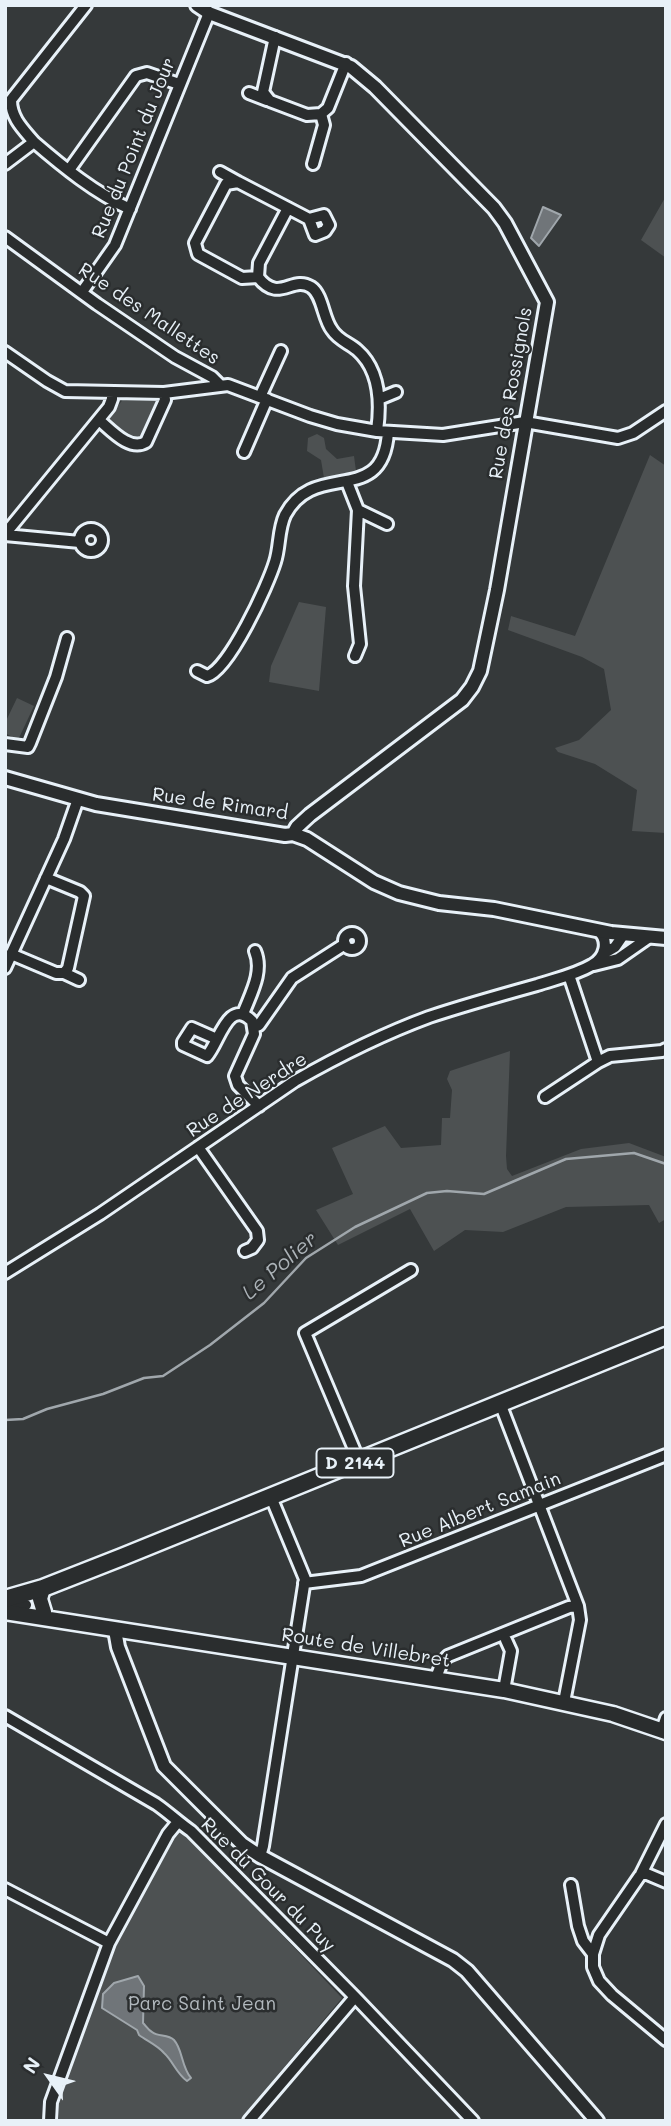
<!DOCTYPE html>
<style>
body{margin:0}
#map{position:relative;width:671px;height:2126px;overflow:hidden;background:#35393a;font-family:Mali,sans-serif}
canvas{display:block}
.frame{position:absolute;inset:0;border:7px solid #e8f1f8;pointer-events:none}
.north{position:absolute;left:14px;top:2042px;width:70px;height:70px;-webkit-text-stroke:5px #2a2d2e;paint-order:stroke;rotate:304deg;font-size:19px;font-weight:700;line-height:28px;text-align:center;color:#e8f1f8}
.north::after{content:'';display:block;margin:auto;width:24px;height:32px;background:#e8f1f8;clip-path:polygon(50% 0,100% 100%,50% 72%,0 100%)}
</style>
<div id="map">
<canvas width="671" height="2126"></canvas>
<div class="frame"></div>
<div class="north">N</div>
</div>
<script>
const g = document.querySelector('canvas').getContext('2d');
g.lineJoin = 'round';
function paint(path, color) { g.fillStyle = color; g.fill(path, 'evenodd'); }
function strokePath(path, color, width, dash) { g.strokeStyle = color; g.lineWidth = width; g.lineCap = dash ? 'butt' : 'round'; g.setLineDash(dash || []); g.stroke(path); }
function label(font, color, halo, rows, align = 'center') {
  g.font = font + ' Mali,sans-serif'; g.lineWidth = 5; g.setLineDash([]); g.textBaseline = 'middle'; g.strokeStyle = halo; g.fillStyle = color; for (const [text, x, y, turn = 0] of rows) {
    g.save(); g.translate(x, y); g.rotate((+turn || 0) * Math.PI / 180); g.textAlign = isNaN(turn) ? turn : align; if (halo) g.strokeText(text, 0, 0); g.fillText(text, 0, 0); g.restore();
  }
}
const green = new Path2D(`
 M666 196V258L641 240Z
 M125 397 155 398 159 403 142 440 133 442 109 422 108 418Z
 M317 434 324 438 326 449 337 459 354 456 356 471 324 478 321 460 307 451 308 438Z
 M650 455 666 466V833L632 831 637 790 595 764 558 752 555 748 579 740 611 710 604 669 582 657 508 630 511 616 575 636Z
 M299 602 326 607 319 691 269 682 271 666Z
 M17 698 34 706 18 740 5 733V723Z
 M510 1051 506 1156 507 1169 512 1176 581 1149 629 1143 666 1157V1219L659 1223 649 1205 566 1207 503 1232 465 1230 434 1251 410 1209 338 1245 316 1210 353 1194 332 1148 385 1126 401 1148 441 1145 442 1118H450L452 1090 447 1079 450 1071Z
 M180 1831 186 1834 342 1998 239 2121H59V2097L106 1964 171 1837Z`);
const water = new Path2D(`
 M543 207 561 215 539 246 531 238Z
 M138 1976 144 1986 143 2023C146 2026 148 2030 152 2032 158 2037 168 2034 174 2040 183 2050 181 2066 191 2078L187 2081C176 2073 173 2061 164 2053 157 2045 147 2041 139 2035L137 2030 102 2008 103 1994 114 1983Z`);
const stream = new Path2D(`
 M5 1420 23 1419 47 1409 103 1394 144 1378 163 1376 210 1345 264 1303 306 1258 355 1227 427 1193 447 1191 484 1194 566 1159 634 1153 666 1164`);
const minor = new Path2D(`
 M275 37 263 92 270 101 307 115 321 114 328 108 346 63
 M249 93 267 100
 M34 142C63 167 95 193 130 209
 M5 164 34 142C23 129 11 118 11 100L86 5
 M313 164 324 125 321 114
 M69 170 136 76 147 73 179 84
 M220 172 238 182
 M288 208 259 263 258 277C279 304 292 275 311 287 323 295 323 319 332 330 338 340 349 343 357 350 380 370 381 403 377 431
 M5 237 97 304 175 357 212 377 221 386
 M258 277 242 278 198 254 195 243 226 184 238 182 309 219 324 215 329 225 325 231 315 235 309 219
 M82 292 115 245 209 13
 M5 352 47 381 65 391 164 393 228 385 310 416 337 424 377 431 443 435 525 422 618 438 633 433 666 411
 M260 397 281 351
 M379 399 396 392
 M99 420C111 430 130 452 146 442L165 400 164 393
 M244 452 267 399
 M347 482 358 510 354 586 360 644 355 656
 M358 510 387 524
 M80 540a11 11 0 1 1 22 0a11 11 0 1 1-22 0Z
 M5 534 109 407 112 399V392
 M5 535 80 542
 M197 671 207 676C229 670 268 585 275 562 280 547 278 530 285 515 315 458 383 509 388 432
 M5 744 28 747 30 743 56 677 67 638
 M344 941a8 8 0 1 1 16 0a8 8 0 1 1-16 0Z
 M11 954 56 973H64L68 968 84 896 80 892 46 878
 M603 954 615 947 624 934
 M594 965 618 959 651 936
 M5 968 64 839 78 799
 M64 973 79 980
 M243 1014C250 995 264 972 255 951
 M254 1027 259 1025 292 978 345 944
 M217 1039 192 1028 183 1042V1045L207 1056C219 1043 228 997 252 1021L254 1034 235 1076 238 1085 259 1106
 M598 1062 610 1056 662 1051 666 1049
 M545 1097 598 1062 569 975
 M198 1147 257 1231 258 1240 252 1248 245 1251
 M5 1273 100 1214 295 1081C337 1057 383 1034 429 1017 465 1005 501 995 537 985 555 979 575 975 592 965 605 958 610 941 598 930
 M500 1403 578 1606 580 1620 564 1702
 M359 1461 305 1333 411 1270
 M304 1583 361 1576 666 1455
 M5 1610 26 1605
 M436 1678 442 1662 448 1656 569 1607 578 1606
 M504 1690 511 1651 506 1640
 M5 1716 156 1804C169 1813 178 1822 191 1831L355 1997 473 2121
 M662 1730 666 1718
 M260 1856 263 1846 305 1579 271 1497
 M641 1874H647L666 1882
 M571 1885 578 1926 583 1941 593 1954V1967L599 1981 612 1995 666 2040
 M5 1889 109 1943
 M593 1954 599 1935 641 1874 666 1824
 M50 2121 51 2102 109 1943 168 1834 177 1823
 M249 2121 355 1997`);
const tertiary = new Path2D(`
 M197 5 209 13 351 67 375 87 494 208 505 223 547 302 497 590 480 671 472 687 462 700 310 815 297 827 293 834
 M5 778 96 804 285 835 293 834 307 839 374 882 399 893 439 903 494 909 611 933 666 938
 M115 1630 118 1647 164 1766 242 1844 260 1856 453 1960 467 1971 597 2121`);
const secondary = new Path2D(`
 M43 1588 40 1599 44 1612
 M5 1612 504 1690 613 1714 666 1732`);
const primary = new Path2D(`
 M5 1599 43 1588 122 1557 666 1336`);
const shields = [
 [355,1463,77]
];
const shieldNames = [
 ["D 2144",355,1463]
];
const streetNames = [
 ["Rue du Point du Jour",134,148,-68],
 ["Rue des Mallettes",149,314,34],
 ["Rue des Rossignols",511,393,-80],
 ["Rue de Rimard",220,804,8],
 ["Rue de Nerdre",247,1095,-33],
 ["Rue Albert Samain",480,1510,-22],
 ["Route de Villebret",366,1648,9],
 ["Rue du Gour du Puy",268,1885,45]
];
const parkNames = [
 ["Parc Saint Jean",202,2004]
];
const waterNames = [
 ["Le Polier",280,1266,-41]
];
paint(green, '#4d5152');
paint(water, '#707579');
strokePath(water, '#a0a7ac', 2);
strokePath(stream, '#a0a7ac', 2.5);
strokePath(minor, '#e8f1f8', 16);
strokePath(tertiary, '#e8f1f8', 18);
strokePath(secondary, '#e8f1f8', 19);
strokePath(primary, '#e8f1f8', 21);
strokePath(minor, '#2a2d2e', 10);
strokePath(tertiary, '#2a2d2e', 12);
strokePath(secondary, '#2a2d2e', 14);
strokePath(primary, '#2a2d2e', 16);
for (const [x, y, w] of shields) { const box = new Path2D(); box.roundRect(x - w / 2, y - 14.5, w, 29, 5); g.fillStyle = '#2a2d2e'; g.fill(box); strokePath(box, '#e8f1f8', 2); }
label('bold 18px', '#e8f1f8', null, shieldNames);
label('19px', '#e8f1f8', '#2a2d2e', streetNames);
label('19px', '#b2b9be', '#2a2d2e', parkNames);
label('italic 21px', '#acb3b8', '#2a2d2e', waterNames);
</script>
